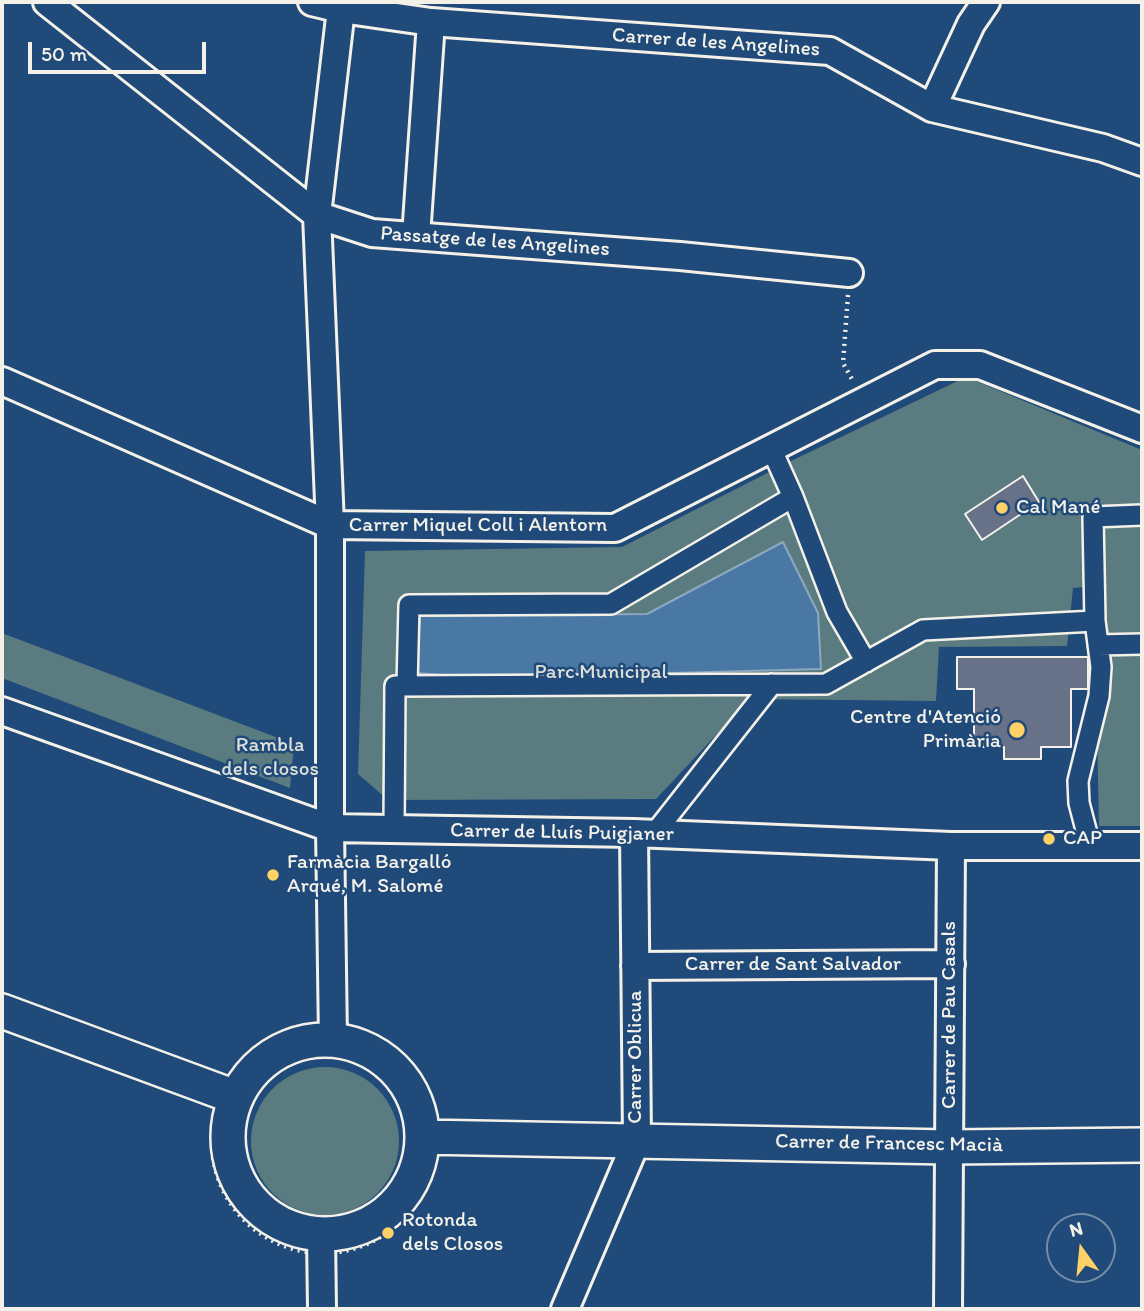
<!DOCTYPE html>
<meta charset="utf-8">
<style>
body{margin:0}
#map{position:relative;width:1144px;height:1311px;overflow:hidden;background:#1f4a7a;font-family:Itim,sans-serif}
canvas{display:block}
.frame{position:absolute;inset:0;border:4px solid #f4f1e8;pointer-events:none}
.north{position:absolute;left:1046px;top:1213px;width:70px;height:70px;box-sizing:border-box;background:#1f4a7a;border:2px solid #748da6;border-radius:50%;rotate:345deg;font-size:19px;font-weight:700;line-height:28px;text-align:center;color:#f4f1e8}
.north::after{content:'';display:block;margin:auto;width:24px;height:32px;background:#ffd166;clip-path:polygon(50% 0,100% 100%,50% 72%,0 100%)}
.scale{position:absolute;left:28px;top:42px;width:178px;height:32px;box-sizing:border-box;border:4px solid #f4f1e8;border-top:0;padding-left:9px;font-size:21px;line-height:24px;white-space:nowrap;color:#f4f1e8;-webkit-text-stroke:5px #1f4a7a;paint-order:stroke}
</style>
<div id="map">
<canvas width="1144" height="1311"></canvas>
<div class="frame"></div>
<div class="north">N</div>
<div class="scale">50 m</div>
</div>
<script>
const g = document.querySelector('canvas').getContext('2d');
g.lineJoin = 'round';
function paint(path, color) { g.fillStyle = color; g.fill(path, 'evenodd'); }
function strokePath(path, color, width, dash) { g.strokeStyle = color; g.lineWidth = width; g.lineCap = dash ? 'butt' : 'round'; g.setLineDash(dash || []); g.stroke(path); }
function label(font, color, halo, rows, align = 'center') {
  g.font = font + ' Itim,sans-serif'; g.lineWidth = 5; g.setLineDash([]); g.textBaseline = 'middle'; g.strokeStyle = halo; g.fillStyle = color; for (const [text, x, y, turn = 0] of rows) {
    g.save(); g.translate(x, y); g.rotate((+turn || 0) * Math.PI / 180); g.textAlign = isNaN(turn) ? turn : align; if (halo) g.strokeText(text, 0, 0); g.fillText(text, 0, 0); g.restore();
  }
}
const green = new Path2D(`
 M966 377 1142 450V826H1099L1094 586 1073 588 1067 646 939 647 936 701 750 699 656 799 388 800 358 774 365 551 622 547 789 462Z
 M2 633 294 744 290 788 2 678Z
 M251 1141a74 74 0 1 1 148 0a74 74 0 1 1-148 0Z`);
const water = new Path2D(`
 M783 542 818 613 821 669 486 678 416 673 420 616 647 614Z`);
const building = new Path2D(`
 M1023 476 1039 502 982 540 965 514Z
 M957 657H1088V689H1071V747H1041V759H1004V747H974V689H957Z`);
const path = new Path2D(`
 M848 295 843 363 853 381
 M212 1142a111 111 0 1 1 222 0a111 111 0 1 1-222 0Z`);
const pedestrian = new Path2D(`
 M771 448 793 497 837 612 866 662
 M1098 645 1142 644
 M407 686 409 605 611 604 793 497
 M394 829 395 686 826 684 923 630 1095 621
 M654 834 772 684
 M1090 845 1079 803 1078 781 1099 696 1101 667 1095 621 1093 517 1142 515`);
const minor = new Path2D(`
 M47 2 317 215 372 233 680 256 849 273
 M312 2 341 9 431 22 830 51 932 108 1103 148 1142 162
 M932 108 971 24 986 2
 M416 236 431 22
 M2 381 330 525 615 528 935 365H980L1142 429
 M2 711 330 828 634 833 951 846H1142
 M635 966 951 964
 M333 1040 330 828V525L317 215 341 9 339 2
 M321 1235 322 1309
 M565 1309 637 1140 634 833
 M948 1309 951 846`);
const tertiary = new Path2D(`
 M2 1011 235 1097
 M228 1137a97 97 0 1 1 194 0a97 97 0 1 1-194 0Z
 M423 1137 949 1147 1142 1145`);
const markers = [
 [1002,508,7,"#ffd166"],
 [1017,730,9,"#ffd166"],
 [1049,839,7,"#ffd166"],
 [273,875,7,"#ffd166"],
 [388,1233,7,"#ffd166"]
];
const streetNames = [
 ["Carrer de les Angelines",716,43,4],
 ["Passatge de les Angelines",495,242,4],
 ["Carrer Miquel Coll i Alentorn",478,526],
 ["Carrer de Lluís Puigjaner",562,833,1],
 ["Carrer de Sant Salvador",793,965],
 ["Carrer de Pau Casals",950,1015,-90],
 ["Carrer Oblicua",636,1057,-90],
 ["Carrer de Francesc Macià",889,1144,1]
];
const poiNames = [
 ["Cal Mané",1016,508],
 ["Centre d'Atenció",1001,718,"right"],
 ["Primària",1001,742,"right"],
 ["CAP",1063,839],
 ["Farmàcia Bargalló",287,863],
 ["Arqué, M. Salomé",287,887],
 ["Rotonda",402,1221],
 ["dels Closos",402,1245]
];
const parkNames = [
 ["Parc Municipal",601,673],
 ["Rambla",270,746],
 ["dels closos",270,770]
];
paint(green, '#5a7b7f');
paint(water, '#4a78a5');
strokePath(water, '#8ea8c0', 2);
paint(building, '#677187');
strokePath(building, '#f4f1e8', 2);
strokePath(pedestrian, '#f4f1e8', 24);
strokePath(minor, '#f4f1e8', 32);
strokePath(tertiary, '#f4f1e8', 38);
strokePath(path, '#f4f1e8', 4.5, [2, 5]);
strokePath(pedestrian, '#1f4a7a', 19);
strokePath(minor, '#1f4a7a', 26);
strokePath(tertiary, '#1f4a7a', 33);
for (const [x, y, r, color] of markers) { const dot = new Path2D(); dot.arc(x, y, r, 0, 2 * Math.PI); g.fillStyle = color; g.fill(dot); strokePath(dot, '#1f4a7a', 2.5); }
label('21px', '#f4f1e8', '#1f4a7a', streetNames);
label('21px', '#f4f1e8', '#1f4a7a', poiNames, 'left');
label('21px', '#dddfd8', '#1f4a7a', parkNames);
</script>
